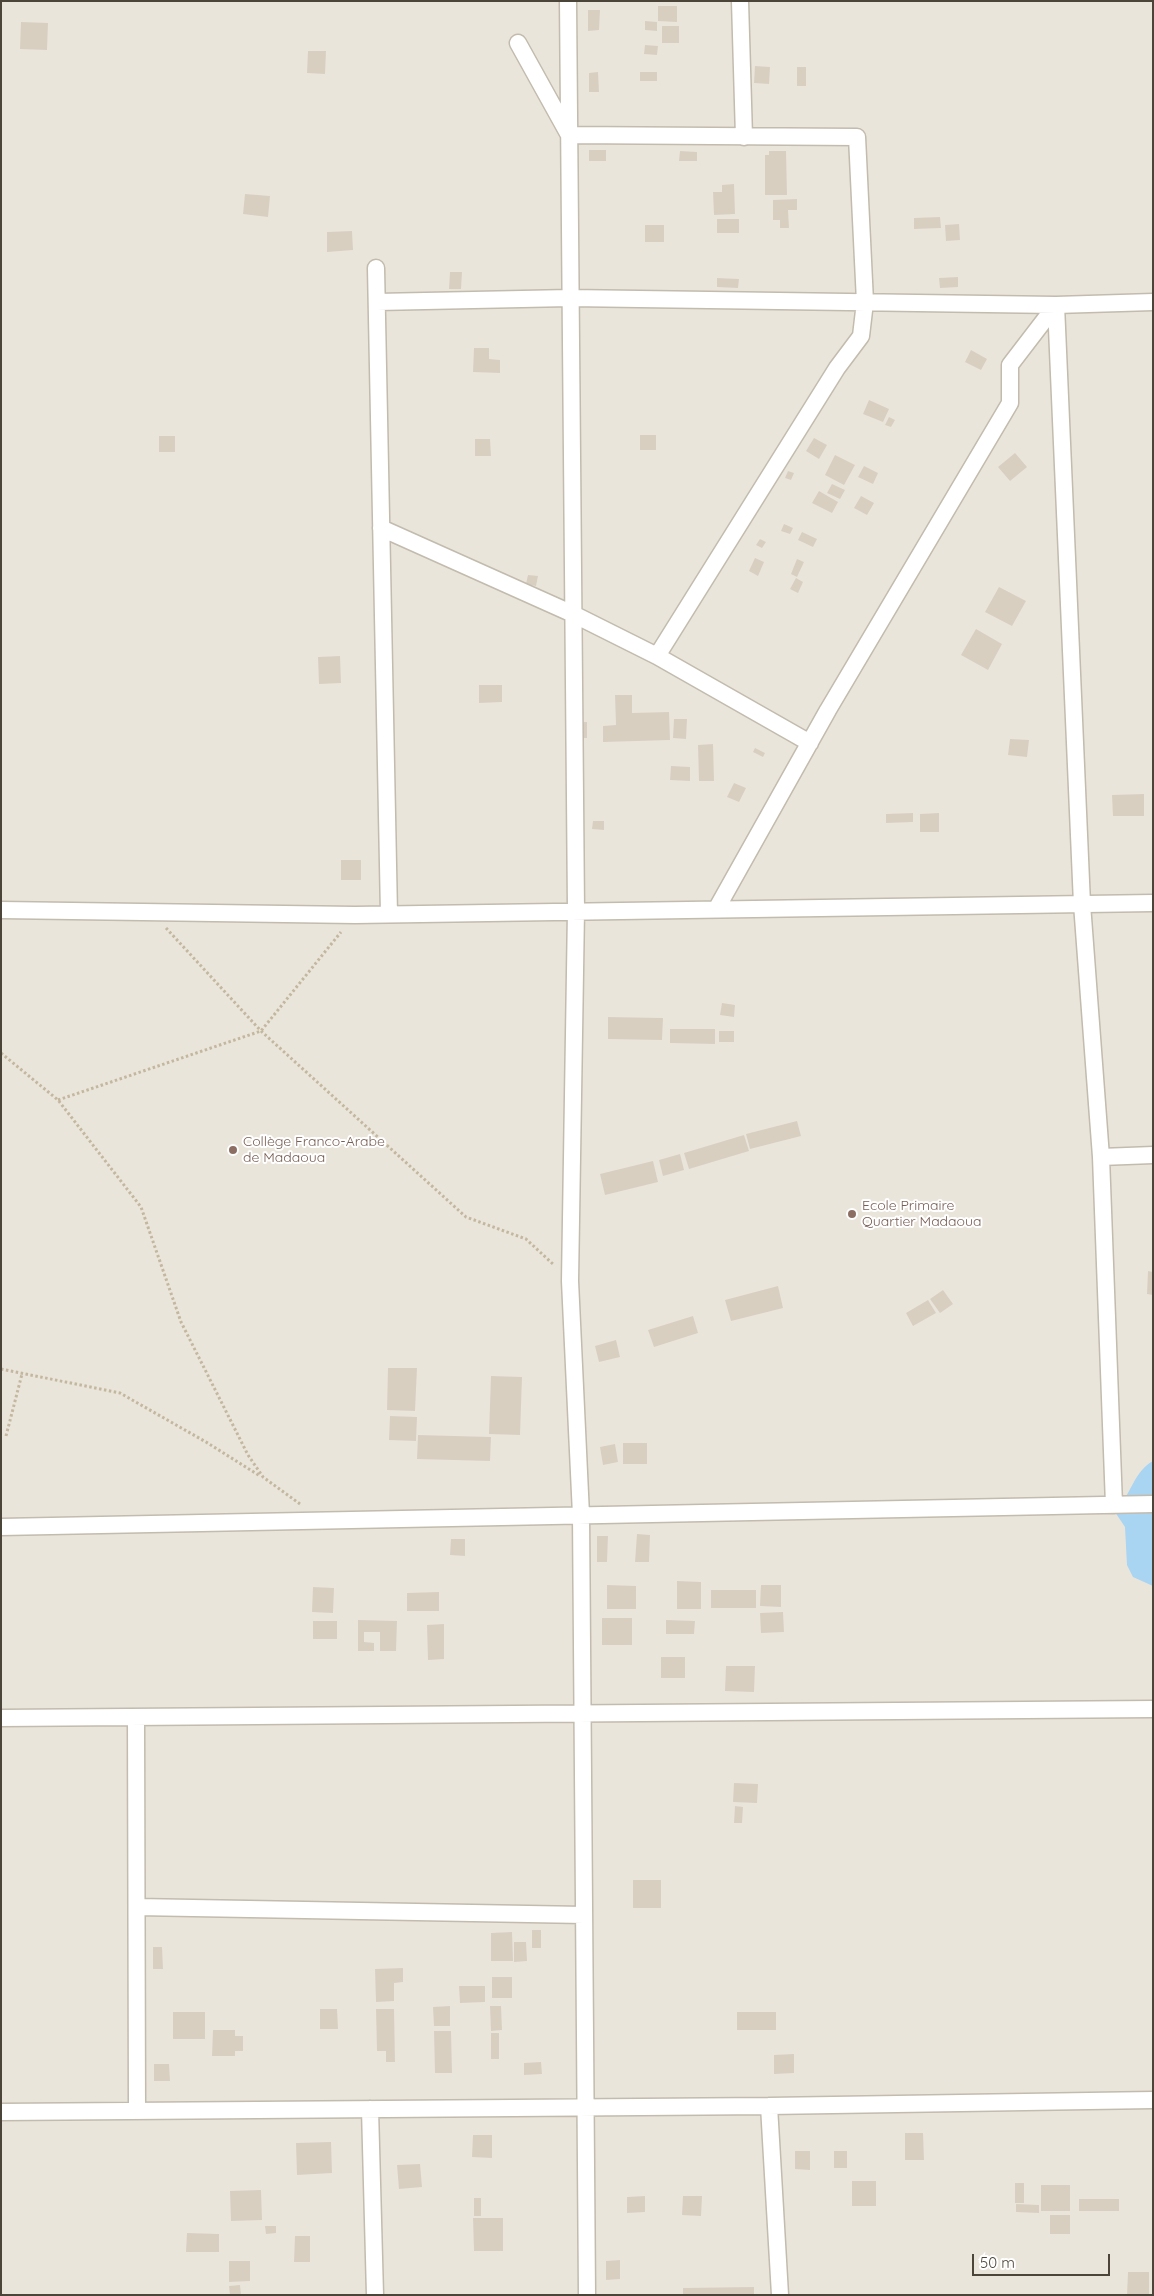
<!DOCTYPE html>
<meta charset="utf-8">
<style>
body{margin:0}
#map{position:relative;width:1154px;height:2296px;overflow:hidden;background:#f6f3ec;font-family:Quicksand,sans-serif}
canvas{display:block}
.frame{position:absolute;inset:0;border:2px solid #4b4439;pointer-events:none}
.scale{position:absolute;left:972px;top:2254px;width:138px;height:22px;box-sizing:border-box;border:2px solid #4b4439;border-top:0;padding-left:6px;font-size:15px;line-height:18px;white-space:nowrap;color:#4b4439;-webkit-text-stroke:4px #fff;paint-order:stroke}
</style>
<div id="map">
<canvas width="1154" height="2296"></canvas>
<div class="frame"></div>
<div class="scale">50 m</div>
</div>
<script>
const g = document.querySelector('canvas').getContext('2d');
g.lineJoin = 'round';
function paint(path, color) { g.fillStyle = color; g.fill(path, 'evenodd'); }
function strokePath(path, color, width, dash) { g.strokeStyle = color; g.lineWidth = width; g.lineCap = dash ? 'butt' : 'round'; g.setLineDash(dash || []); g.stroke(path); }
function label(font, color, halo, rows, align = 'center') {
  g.font = font + ' Quicksand,sans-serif'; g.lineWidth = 4; g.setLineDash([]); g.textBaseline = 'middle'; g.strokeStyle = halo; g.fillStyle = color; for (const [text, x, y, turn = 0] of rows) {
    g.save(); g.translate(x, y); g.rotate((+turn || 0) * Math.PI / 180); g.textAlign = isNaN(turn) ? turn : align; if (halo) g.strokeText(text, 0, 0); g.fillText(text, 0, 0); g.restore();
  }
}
const residential = new Path2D(`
 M1 1H1153V2295H1Z`);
const water = new Path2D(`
 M1153 1461V1586L1133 1577 1127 1565 1125 1527 1115 1512C1130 1497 1134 1471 1153 1461Z`);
const building = new Path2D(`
 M658 6H677V22L658 21Z
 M588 10H600L599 30 588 31Z
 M645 21 657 22V31L645 30Z
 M21 22 48 23 47 50 20 49Z
 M662 26H679V43H662Z
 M645 45 658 46 657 55 644 54Z
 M308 51H326L325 74 307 73Z
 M755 66 770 67 769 84 754 83Z
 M797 67H806V86H797Z
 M598 72 599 92H589V73Z
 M640 72H657V81H640Z
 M589 150H606V161H589Z
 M680 151 697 152V161H679Z
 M769 151H786L787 195H765V155H769Z
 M734 184 735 214 714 215 713 192H722V185Z
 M245 194 270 196 268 217 243 214Z
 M797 199V210H788L789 228H780V220H773V200Z
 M940 217 941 228 914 229V218Z
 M717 219H739V233H717Z
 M959 224 960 240 946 241 945 225Z
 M645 225H664V242H645Z
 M352 231 353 250 327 252V232Z
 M450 272H462L461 289H449Z
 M958 277V287L940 288 939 278Z
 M717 278 739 279 738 288 717 287Z
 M474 348H489V359L500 360V373L473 372Z
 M971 350 987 359 981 370 965 362Z
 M869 400 889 409 883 422 863 414Z
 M889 417 895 420 891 427 885 425Z
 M640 435H656V450H640Z
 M159 436H175V452H159Z
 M814 438 827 445 819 459 806 451Z
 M475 439H490L491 456H475Z
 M1015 453 1027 467 1010 481 998 467Z
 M835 455 855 465 844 485 825 475Z
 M864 466 878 473 873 484 858 477Z
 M788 471 794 473 791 480 785 478Z
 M832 484 845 490 840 499 827 493Z
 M819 491 838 502 832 513 812 503Z
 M861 496 874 503 867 515 854 508Z
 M784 524 793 528 790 534 781 531Z
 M802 532 817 539 813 547 798 540Z
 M760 539 766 542 762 548 756 545Z
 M755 558 764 562 758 576 749 571Z
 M797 559 804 562 797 577 791 574Z
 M528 575 538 576 536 586 526 584Z
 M796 578 803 582 798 593 790 589Z
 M999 587 1026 601 1012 626 985 612Z
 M976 629 1002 644 988 670 961 655Z
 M340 656 341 683 319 684 318 657Z
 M479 685H502V702L479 703Z
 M615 695H632V713L669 712 670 740 603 742V726L616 725Z
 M674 719H687L686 739 673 738Z
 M576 722H587V738H576Z
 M1010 739 1029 740 1027 757 1008 755Z
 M713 744 714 781H699L698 745Z
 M755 748 765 753 763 757 753 752Z
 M671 766 690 767V781L670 780Z
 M734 783 746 788 739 802 727 797Z
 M1144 794V816H1113L1112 795Z
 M913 813V822L886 823V814Z
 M939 813V832H920V814Z
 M593 821H604V830L592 829Z
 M341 860H361V880H341Z
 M722 1003 735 1005 734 1017 720 1015Z
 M608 1017 663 1018 662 1040 608 1039Z
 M670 1029H715V1044L670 1043Z
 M719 1031H734V1042H719Z
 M797 1121 801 1136 750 1149 746 1134Z
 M744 1135 749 1151 689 1169 684 1153Z
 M680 1154 684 1170 663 1176 659 1160Z
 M653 1161 658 1182 605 1195 600 1174Z
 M1148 1271 1153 1272V1295L1147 1294Z
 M778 1286 783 1308 731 1321 725 1300Z
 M943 1290 953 1304 940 1313 930 1299Z
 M928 1300 936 1313 913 1326 906 1313Z
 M693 1316 698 1333 654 1347 648 1330Z
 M616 1340 620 1357 599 1362 595 1346Z
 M388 1368H417L415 1411 387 1410Z
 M491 1376 522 1377 520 1435 489 1434Z
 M390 1416 417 1417 416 1441 389 1440Z
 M418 1435 491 1437 490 1461 417 1459Z
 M623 1443H647V1464H623Z
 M615 1444 618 1462 603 1465 600 1447Z
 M637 1534 650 1535 649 1562H635Z
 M597 1536H608L607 1562H597Z
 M451 1539H465V1556L450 1555Z
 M677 1581 701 1582V1609H677Z
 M607 1585 636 1586V1609H607Z
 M761 1585H781V1607L760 1606Z
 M313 1587 334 1588 333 1613 312 1612Z
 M711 1590H756V1608H711Z
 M439 1592V1611H407V1593Z
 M783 1612 784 1632 761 1633 760 1613Z
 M602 1618H632V1645H602Z
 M358 1620 397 1621 396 1651H380V1632H364V1642L374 1643V1651H358Z
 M666 1620 695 1621 694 1634H666Z
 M313 1621H337V1639H313Z
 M444 1624V1659L428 1660 427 1625Z
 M661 1657H685V1678H661Z
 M726 1666H755L754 1692 725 1691Z
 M734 1783 758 1784 757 1803 733 1802Z
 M735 1806 743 1807 742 1823H734Z
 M633 1880H661V1908H633Z
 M532 1930H541V1948H532Z
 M512 1932 513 1961H491V1933Z
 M514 1942H526L527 1961 514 1962Z
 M153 1947H162L163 1969H153Z
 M403 1968V1982L394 1983V2001L376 2002 375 1969Z
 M492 1977H512V1998H492Z
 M459 1986H485V2002L460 2003Z
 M450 2006V2026H434L433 2007Z
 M490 2006H501L502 2030 491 2031Z
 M320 2009H337L338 2029H320Z
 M376 2009H394L395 2062H386V2051H377Z
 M173 2012H205V2039H173Z
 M737 2012H776V2030H737Z
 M213 2030H235V2036H243V2051H235V2056H212Z
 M434 2031H451L452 2073H435Z
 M491 2033H499V2059H491Z
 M794 2054V2073L774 2074V2055Z
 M541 2062 542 2074 524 2075V2063Z
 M154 2064H169L170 2081H154Z
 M905 2133H923L924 2160H905Z
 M473 2135H492V2158L472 2157Z
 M331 2142 332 2173 297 2175 296 2143Z
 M795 2151H810V2170L795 2169Z
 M834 2151H847V2168H834Z
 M420 2164 422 2187 399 2189 397 2165Z
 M852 2181H876V2206H852Z
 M1015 2183H1024V2203H1015Z
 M1041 2185H1070V2211H1041Z
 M261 2190 262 2220 231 2221 230 2191Z
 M645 2196V2212L627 2213V2197Z
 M683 2196H702L701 2216 682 2215Z
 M474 2198H481V2216H474Z
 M1079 2199H1119V2211H1079Z
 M1016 2204 1039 2205V2213L1016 2212Z
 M1050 2215H1070V2234H1050Z
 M473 2218H503V2251H474Z
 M265 2226H276V2233L266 2234Z
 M187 2233 219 2234V2252H186Z
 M295 2236H310V2262H294Z
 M620 2260V2279L606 2280V2261Z
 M229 2261H250V2281L229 2282Z
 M1128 2272H1149V2295H1127Z
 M240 2285 241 2295H230L229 2286Z
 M754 2287V2295H683V2288Z`);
const path = new Path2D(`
 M166 928 261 1031 466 1217 526 1239 554 1265
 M1 1053 58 1100 141 1207 181 1322 248 1455 263 1477 300 1504
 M58 1100 261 1031 341 932
 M1 1369 120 1393 206 1442 260 1476
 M6 1436 22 1374`);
const minor = new Path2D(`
 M568 1 576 910 570 1281 581 1515 587 2295
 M740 1 744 137
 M518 43 569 135 857 137 865 302 861 336 837 368 657 656
 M376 268 389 914
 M377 302 570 298 1056 305 1153 302
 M1056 305 1082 904 1101 1157 1114 1505
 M381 528 573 614 657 656 810 743
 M717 908 828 710 1010 403V365L1056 305
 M1 910 355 915 1153 903
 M1101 1157 1153 1155
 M1 1527 1153 1504
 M136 1717 137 2111
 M1 1718 1153 1709
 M137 1907 584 1915
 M769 2106 780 2295
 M370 2109 375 2295
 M1 2112 769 2106 1153 2100`);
const markers = [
 [233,1150,5,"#8d6e63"],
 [852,1214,5,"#8d6e63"]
];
const educationNames = [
 ["Collège Franco-Arabe",243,1142],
 ["de Madaoua",243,1158],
 ["Ecole Primaire",862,1206],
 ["Quartier Madaoua",862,1222]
];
paint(residential, '#eae5da');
paint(water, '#a9d4f2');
paint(building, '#d8cfc1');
strokePath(minor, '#c2bbae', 19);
strokePath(path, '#c4b79f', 3, [2.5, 2.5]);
strokePath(minor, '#fff', 16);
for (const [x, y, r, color] of markers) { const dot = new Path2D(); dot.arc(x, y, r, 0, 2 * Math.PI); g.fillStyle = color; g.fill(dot); strokePath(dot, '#fff', 2); }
label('14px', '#785e54', '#fff', educationNames, 'left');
</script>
